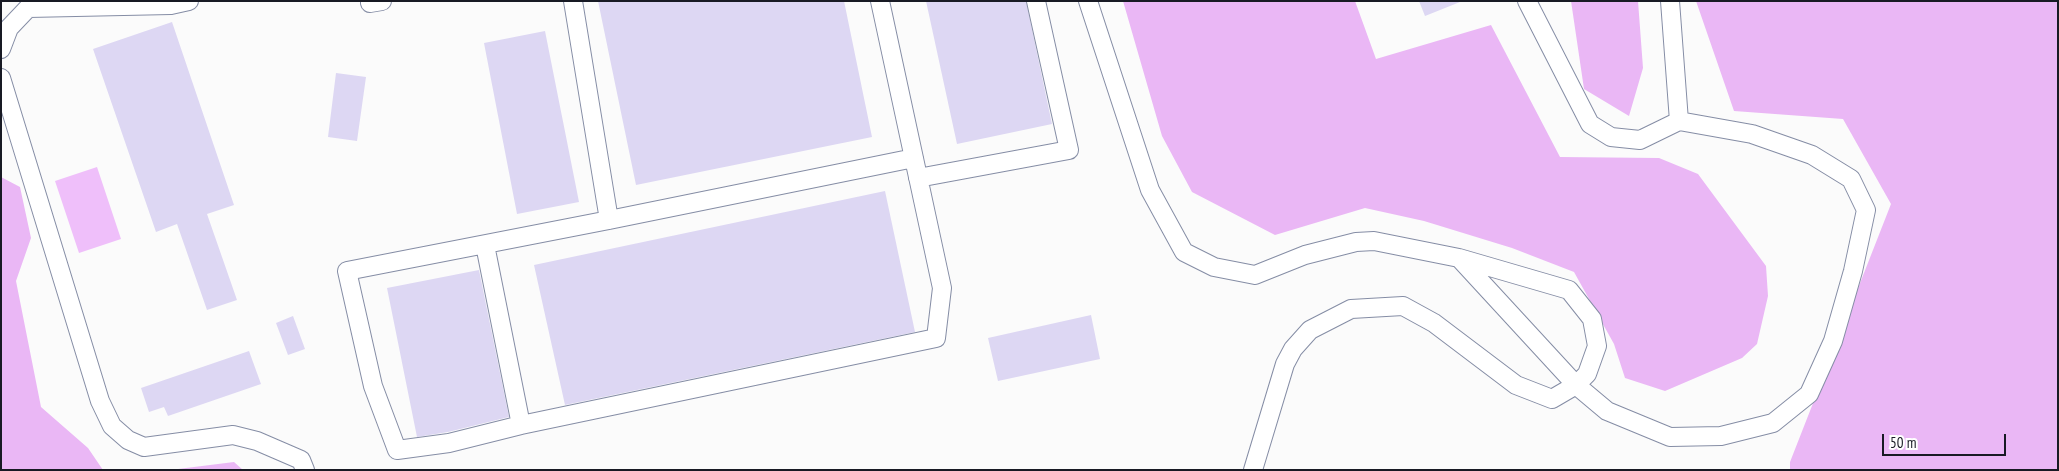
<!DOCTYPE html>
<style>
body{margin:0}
#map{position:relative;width:2059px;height:471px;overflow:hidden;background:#fbfbfb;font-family:"PT Sans Narrow",sans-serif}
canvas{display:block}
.frame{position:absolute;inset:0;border:2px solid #181a24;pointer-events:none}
.scale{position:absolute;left:1882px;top:434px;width:124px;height:22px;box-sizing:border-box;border:2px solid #181a24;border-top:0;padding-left:6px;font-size:15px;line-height:18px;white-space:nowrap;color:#181a24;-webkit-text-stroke:4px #fff;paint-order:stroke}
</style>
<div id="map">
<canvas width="2059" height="471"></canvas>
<div class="frame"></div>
<div class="scale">50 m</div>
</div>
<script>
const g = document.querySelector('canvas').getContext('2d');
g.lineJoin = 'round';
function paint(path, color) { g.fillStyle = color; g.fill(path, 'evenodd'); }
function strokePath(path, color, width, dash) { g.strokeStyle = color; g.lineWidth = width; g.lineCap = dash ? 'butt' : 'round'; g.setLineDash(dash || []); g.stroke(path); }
const green = new Path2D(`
 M97 167 121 239 79 253 55 181Z`);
const forest = new Path2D(`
 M1123 1H1355L1376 59 1491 25 1560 157 1659 158 1698 174 1766 266 1768 296 1757 344 1742 358 1665 391 1625 378 1614 344 1574 272 1512 248 1424 221 1365 208 1275 235 1192 192 1162 136Z
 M1571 1H1638L1643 68 1629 116 1584 89Z
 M1696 1H2058V470H1790V462L1891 204 1843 119 1734 111Z
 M1 177 20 187 31 238 16 281 41 407 88 448 103 470H1Z
 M234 462 243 470H170Z`);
const building = new Path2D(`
 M598 1H844L872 137 636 185Z
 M926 1H1026L1052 124 957 144Z
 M1419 1H1460V2L1425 16Z
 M172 22 234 205 207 214 237 300 207 310 177 224 156 232 93 49Z
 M545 31 579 202 517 214 484 43Z
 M336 73 366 77 357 141 328 137Z
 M885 191 915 332 565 405 534 265Z
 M479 270 509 417 448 432 417 437 387 288Z
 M1091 315 1100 359 998 381 988 338Z
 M293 316 305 349 288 355 276 323Z
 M249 351 261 384 168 416 164 407 149 412 141 388Z`);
const minor = new Path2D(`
 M573 1 609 220 914 158
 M1088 1 1150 190 1184 252 1214 267 1255 275 1305 255 1356 242 1374 241 1459 258 1569 290 1592 319 1597 346 1587 374 1576 385 1552 399 1516 385 1434 323 1403 306 1351 309 1310 330 1293 349 1285 364 1253 470
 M1527 1 1590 124 1611 137 1640 140 1679 121 1670 1
 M370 3 382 1
 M1 49 9 28 28 8 171 5 189 1
 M1 78 100 401 112 426 128 440 144 447 233 435 257 441 301 460 305 470
 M918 178 1069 150 1036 1
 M609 220 347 271 373 386 397 450 449 443 521 425 936 338 942 288 880 1
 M485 245 521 425
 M1459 258 1576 385 1607 411 1670 437 1721 436 1773 423 1809 394 1833 341 1853 271 1866 210 1851 179 1812 155 1752 134 1679 121`);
paint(green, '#efbffa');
paint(forest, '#eab7f5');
paint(building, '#ddd7f3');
strokePath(minor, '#858da5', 20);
strokePath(minor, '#fff', 18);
</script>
